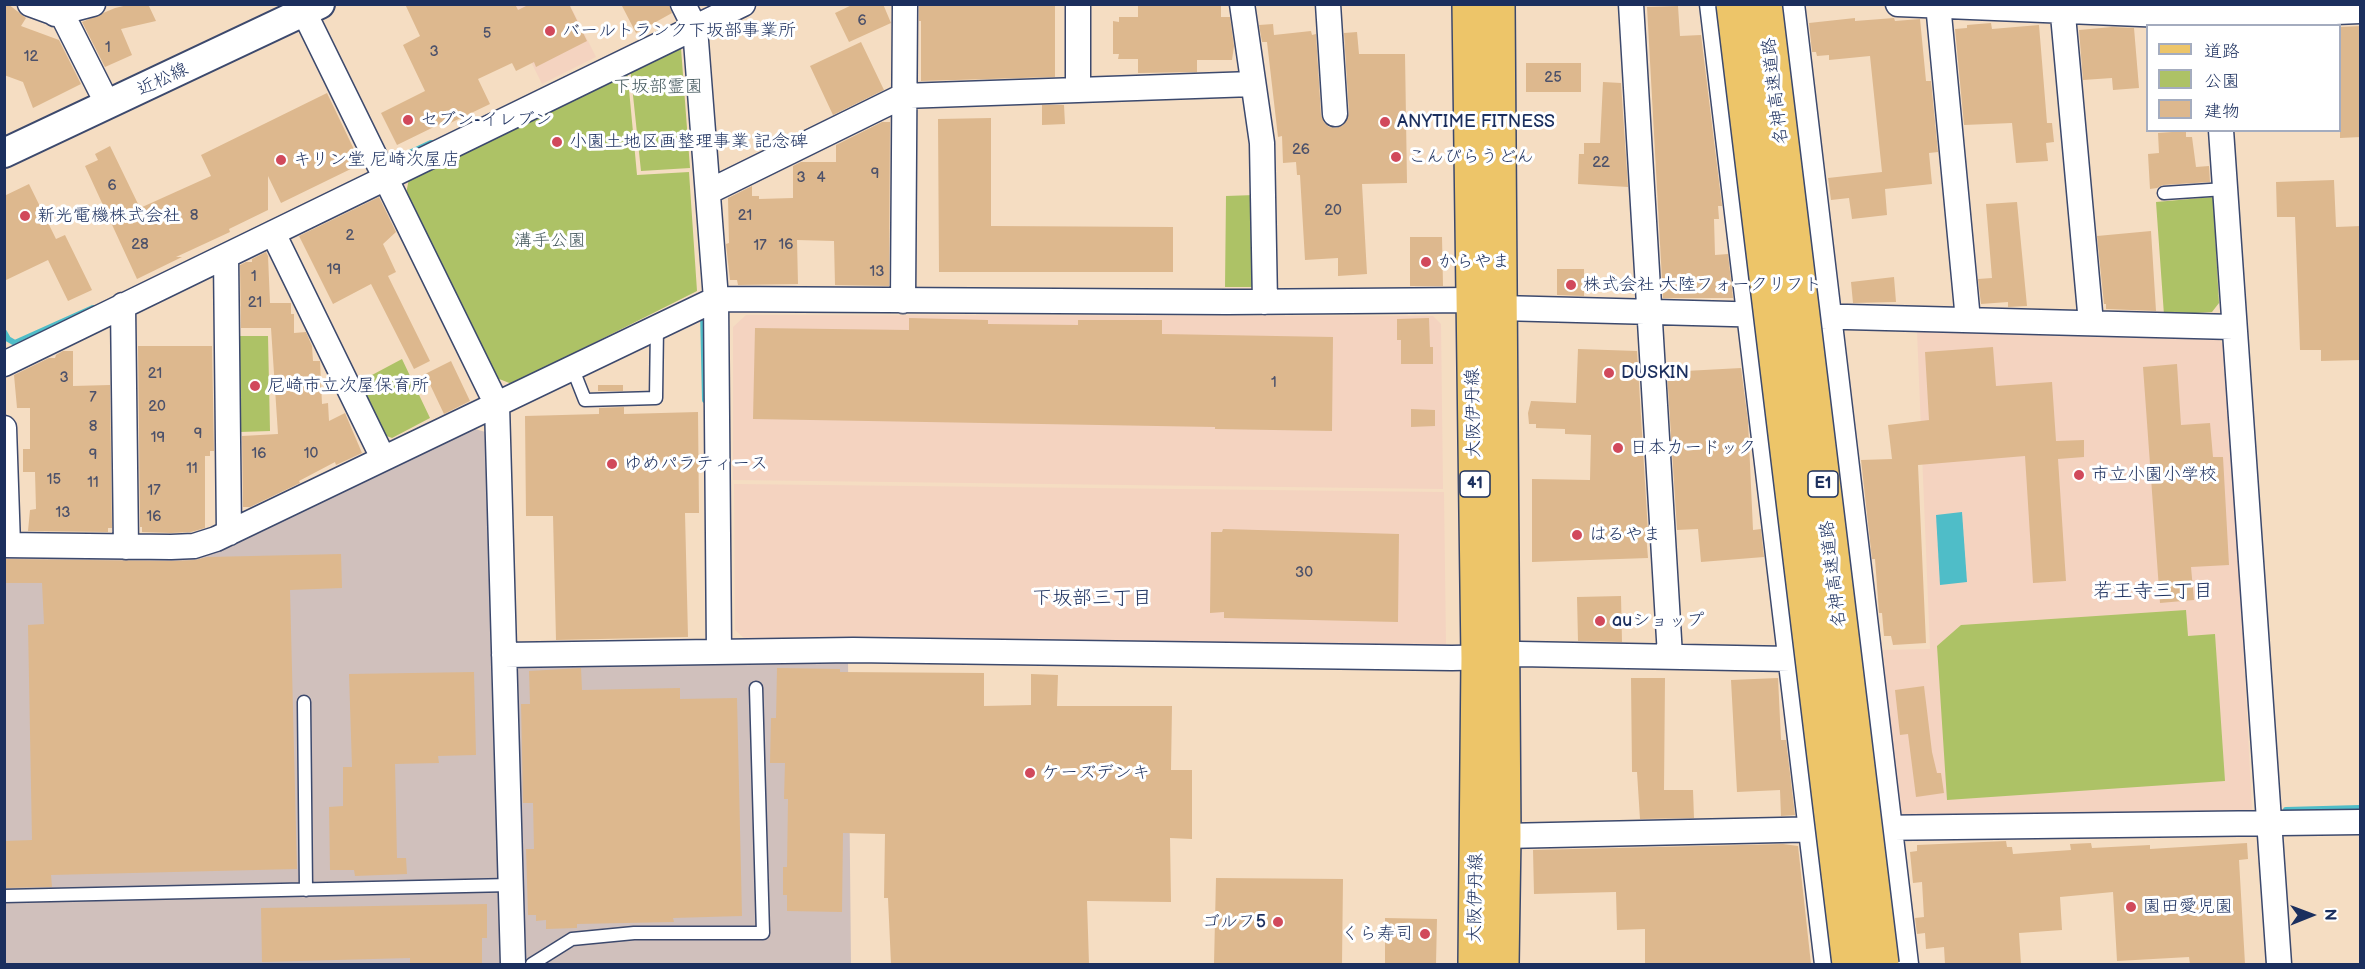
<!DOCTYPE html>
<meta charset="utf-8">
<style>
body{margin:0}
#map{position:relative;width:2365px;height:969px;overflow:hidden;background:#f5ddc2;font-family:"Balsamiq Sans","Klee One",sans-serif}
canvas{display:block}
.frame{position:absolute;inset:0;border:6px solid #1b2f5e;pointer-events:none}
.legend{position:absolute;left:2146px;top:24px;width:195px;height:108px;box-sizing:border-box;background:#fff;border:2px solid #a4acbf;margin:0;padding:8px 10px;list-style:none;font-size:18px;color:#1b2f5e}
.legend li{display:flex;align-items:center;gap:12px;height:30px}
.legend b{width:30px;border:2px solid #a4acbf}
.north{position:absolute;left:2281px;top:885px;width:60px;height:60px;-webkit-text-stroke:4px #fff;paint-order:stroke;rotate:89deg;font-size:16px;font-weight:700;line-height:24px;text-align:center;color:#1b2f5e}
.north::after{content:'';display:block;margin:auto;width:21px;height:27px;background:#1b2f5e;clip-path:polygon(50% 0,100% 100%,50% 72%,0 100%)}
</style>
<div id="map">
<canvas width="2365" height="969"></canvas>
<div class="frame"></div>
<ul class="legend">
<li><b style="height:8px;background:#edc569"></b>道路</li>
<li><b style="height:16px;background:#adc266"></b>公園</li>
<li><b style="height:16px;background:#ddb88e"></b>建物</li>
</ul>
<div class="north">N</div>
</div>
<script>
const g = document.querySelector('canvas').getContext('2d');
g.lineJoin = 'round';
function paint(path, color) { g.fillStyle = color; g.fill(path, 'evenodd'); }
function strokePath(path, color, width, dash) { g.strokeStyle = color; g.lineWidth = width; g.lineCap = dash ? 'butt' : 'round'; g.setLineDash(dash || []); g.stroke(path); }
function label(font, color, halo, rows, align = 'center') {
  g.font = font + ' "Balsamiq Sans","Klee One",sans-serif'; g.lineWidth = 6; g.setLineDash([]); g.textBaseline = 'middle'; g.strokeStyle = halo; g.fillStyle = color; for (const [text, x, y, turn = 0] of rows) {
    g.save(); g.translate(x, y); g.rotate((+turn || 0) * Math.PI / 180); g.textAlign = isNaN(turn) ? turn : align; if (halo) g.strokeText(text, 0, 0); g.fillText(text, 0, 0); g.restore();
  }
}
const built = new Path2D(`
 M503 5H570L596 57 542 84Z
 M746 315 1433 316 1441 324 1443 489 733 480V327Z
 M1917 331 2219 340 2228 349 2252 811 1912 818 1898 812 1883 650 1930 649Z
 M734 484 1444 492 1446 646 746 640 735 630Z`);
const industrial = new Path2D(`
 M475 429 489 433 505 964H5L4 555 237 541Z
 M848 661 851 964H522L516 667Z`);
const green = new Path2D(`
 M678 46 681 48 690 168 641 171 630 67Z
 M627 68 637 175 689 172 697 291 512 384 494 377 406 194 410 173Z
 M1255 195 1256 281 1252 287H1225L1226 196Z
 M2213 197 2219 303 2212 312 2164 315 2156 202Z
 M238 336H268L270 431 240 432Z
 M402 359 430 418 392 438 384 435 357 383Z
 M2186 610 2188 636 2215 634 2225 781 1947 800 1937 646 1961 625Z`);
const water = new Path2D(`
 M1962 512 1967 582 1940 585 1936 515Z`);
const stream = new Path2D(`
 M399 158 431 143
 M703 311 705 400
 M4 332 8 339 15 343 93 308
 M2286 810 2360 808`);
const building = new Path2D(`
 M4 4H8L26 18 21 26 59 40 81 84 33 108 23 82 4 75Z
 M132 4H148L156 21 121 29 132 55 105 67 82 22 115 8Z
 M405 4H515L518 10 530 4H569L587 41 536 67 534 62 516 71 512 63 478 79 490 104 444 126 442 123 397 145 381 113 425 91 403 45 420 36Z
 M621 4H669L672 13 636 33Z
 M854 4H883L891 23 849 42 835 13Z
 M987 4H1055V77L921 81V21H919V5Z
 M1138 4H1221V17H1230L1234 46 1232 60H1197V72L1138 73V59H1118L1119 54H1113V21L1119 22V17H1138Z
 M1678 6 1680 36 1701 35 1722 206H1718L1719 219H1714L1715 255 1728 254 1733 298H1663L1647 7Z
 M1855 18V21L1894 18 1895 21 1920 19 1926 81H1931L1938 152 1929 153 1932 184 1885 189 1887 215 1852 219 1849 198 1831 200 1828 178 1882 172 1870 56 1829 60V55L1817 56 1816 52H1812L1809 23Z
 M1991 23 1992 29 2039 25 2047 123H2052L2054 142 2046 143 2048 161 2016 163 2012 123 1964 125 1955 29 1967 28V25Z
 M1273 24 1274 35 1311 31 1312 35 1316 34 1321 115 1324 122 1329 127 1336 128 1343 125 1349 114 1344 33 1357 32 1359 54H1405L1407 183 1362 184 1367 274 1338 276V258L1305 260 1300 175H1297L1296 162 1283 163 1282 136 1278 137 1267 42H1262L1259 25Z
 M2361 26V137L2340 138V27Z
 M2112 27 2134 28 2139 88 2113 90 2112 78 2083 80 2079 30Z
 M861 42 884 90 833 115 810 66Z
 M1526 63H1581V92H1526Z
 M1603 82 1621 83 1628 187 1578 184 1579 154H1584V143H1600Z
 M327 93 361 164 281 203 268 176V210L229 229 230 232 176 257H182L137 279 85 166 98 160 95 154 110 146 140 208 211 176 201 155Z
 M1042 105H1064L1065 124 1042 125Z
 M991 118V226L1173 227V272H939L938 119Z
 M882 122H890L889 286 835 285 834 241 797 240 798 284 738 285 737 280H730L726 244 729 243 728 198 752 186V196H759V199L793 198V166L801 162H836V145Z
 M2186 131V137H2192L2196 167 2209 166 2210 182 2163 185 2157 188 2150 189 2148 154 2159 153 2158 133Z
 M2334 180 2336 227 2361 226V360L2321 361V350H2300L2295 217H2277L2276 182Z
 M29 184 56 239 65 235 92 290 68 301 48 260 4 281V196Z
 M379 197 396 232 383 244 396 272 388 276 430 361 414 369 371 284 333 304 299 236Z
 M2017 202 2027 306 2008 307V302L1981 304 1978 279 1992 278 1986 204Z
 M2151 231 2156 311 2106 309V304H2104L2097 236Z
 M1410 237H1442L1443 286H1410Z
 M266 252 268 256 270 303H291V314H294V333L306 332 312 346 313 361H320L322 404 328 403 329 421 345 413 362 453 336 465 335 462 299 481 300 483 250 507H243L242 436 278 434 271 328H241L240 265 246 262H252V259Z
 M1557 269H1584V296L1557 295Z
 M1894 277 1896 302 1853 303 1851 282Z
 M909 318 988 320V324L1078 325V320H1162V334L1333 337 1332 431 1215 429V427L753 419 755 328 909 330Z
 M1429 318 1430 347H1433V364H1401V340H1397V319Z
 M138 346H212L214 451H210V456H205V528L191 532 171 533 142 532V527H140Z
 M1993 347 1996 386 2052 382 2056 441 2084 440V457L2058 459 2066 581 2033 583 2025 456 1918 465 1926 643 1893 645 1891 636H1884L1882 613H1879L1875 559H1872L1861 460 1892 459 1888 425 1929 420 1925 352Z
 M1578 349 1637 351 1648 532H1646L1648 558 1532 562V479L1590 480 1591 435 1565 434V429L1536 428V424H1529L1528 413 1531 401 1576 403Z
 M63 351H73V386L110 385 112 528H108V532L28 531 30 510 36 509 35 472H23V449H30V408H17L14 375 49 358H55L56 355Z
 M451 361 470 401 444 414 425 374Z
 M2177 364 2181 425 2210 423 2213 457H2223L2229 565 2191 567 2194 600 2160 603 2143 367Z
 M1741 368 1748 421 1753 530 1761 529 1764 557 1701 562 1698 529 1677 530 1667 372Z
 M598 385H623V391H598Z
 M624 407V414L698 412 699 513H685L688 637 556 640 553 516H526L525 416 599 414V408Z
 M1411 409 1435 410V426L1411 427Z
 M1223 529 1399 534 1398 622 1224 618V612L1210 613 1211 532H1222Z
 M341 554 342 588 290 590 297 869 51 875 52 887 4 888V841L32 840 28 625 44 624 42 583H4V559L171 561 195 560 207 557Z
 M1621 596 1622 642 1578 641 1577 597Z
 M581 668 582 690 680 688V699L737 698 742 916 673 918 674 922 577 924V928L546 929V920L536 921V915H528L526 849H534L533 803H523L521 704H530L529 671Z
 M777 668 840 669V672L984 673V706L1031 705V674L1058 675 1057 706H1172L1171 770H1192V839L1170 838 1171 902 1087 901 1089 964H891L888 898H884L885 834 843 833 842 912 787 911V895H783V867H787L788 799H784L785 763H770L771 718H776Z
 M474 672 476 755 438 756 439 763 395 764 397 858H406L407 874 355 876 354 870H330L329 807 343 806V767H352L349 674Z
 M1631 678H1665L1664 790H1693L1694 818 1640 819 1637 772H1632Z
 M1778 678 1781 740H1786L1795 815 1781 816 1780 790 1737 792 1731 680Z
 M1924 686 1932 752 1937 773H1941L1944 793 1916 797 1908 734 1900 735 1895 690Z
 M2006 841 2007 847H2012L2013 854 2071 850 2070 844 2091 843 2092 848 2150 845V849L2247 843 2248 859 2239 860 2245 964H2190L2189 957 2117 961 2113 892 2060 897 2062 930 2019 933 2021 964H1945L1944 947 1926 949 1925 933 1917 934 1915 918 1924 917 1922 882 1913 883 1910 852 1917 851V845Z
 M1783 844 1798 846 1811 964H1645V929L1617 930 1616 892 1534 894 1533 850Z
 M1216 878 1343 879 1342 964H1214Z
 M487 904V938H482V964H410V958L262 962 261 908Z
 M1385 918 1437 919 1436 964H1385Z`);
const service = new Path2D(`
 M2164 193 2225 189
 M572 367 585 400 656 398 657 326
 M304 702 306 890
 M4 896 511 885
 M532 964 572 939 634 933H763L756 688`);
const minor = new Path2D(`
 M30 4 63 16 108 105
 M683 4 695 28 716 299 719 652
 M1242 4 1262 143 1265 302
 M1328 4 1335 114
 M1631 4 1670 656
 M1712 4 1827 964
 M1792 4 1906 964
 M1898 4 2213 17 2360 11
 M1938 4 1968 320
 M2062 4 2091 323
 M304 12 497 405 513 964
 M55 14 93 4
 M1078 90V4
 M2221 130 2279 964
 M708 192 903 96 1253 84
 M273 233 383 458
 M226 256 229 533
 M903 301 905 4
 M123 305 126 547
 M4 364 743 4
 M4 428 8 545
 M4 545 171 547 194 546 216 539 716 299 1227 302 1473 300 1500 308 2233 327
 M504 655 853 650 1452 658 1502 657 1519 654 1790 659
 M1874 828 2360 822
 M1504 836 1827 829`);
const tertiary = new Path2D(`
 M4 153 320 4`);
const primary = new Path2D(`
 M1469 4 1478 658 1475 964
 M1498 4 1504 836 1502 964`);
const motorwayBridge = new Path2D(`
 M1733 4 1849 964
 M1765 4 1882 964`);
const markers = [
 [550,31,6,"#d1495b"],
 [408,120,6,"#d1495b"],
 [1385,122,6,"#d1495b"],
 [557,142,6,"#d1495b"],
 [1396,157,6,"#d1495b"],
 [281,160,6,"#d1495b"],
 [25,216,6,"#d1495b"],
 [1426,262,6,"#d1495b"],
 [1571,285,6,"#d1495b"],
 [1609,373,6,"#d1495b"],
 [255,386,6,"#d1495b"],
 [1618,448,6,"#d1495b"],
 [612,464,6,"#d1495b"],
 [2079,475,6,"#d1495b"],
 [1577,535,6,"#d1495b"],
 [1600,621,6,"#d1495b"],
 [1030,773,6,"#d1495b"],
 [2131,907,6,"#d1495b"],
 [1278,922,6,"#d1495b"],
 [1425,934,6,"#d1495b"]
];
const numberNames = [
 ["6",862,21],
 ["5",487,34],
 ["1",108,48],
 ["3",434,52],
 ["12",31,57],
 ["25",1553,78],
 ["26",1301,150],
 ["22",1601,163],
 ["9",875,174],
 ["3",801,178],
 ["4",821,178],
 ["6",112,186],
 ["20",1333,211],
 ["8",194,216],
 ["21",745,216],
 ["2",350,236],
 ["28",140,245],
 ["16",786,245],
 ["17",760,246],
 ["19",334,270],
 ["13",877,272],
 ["1",254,277],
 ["21",255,303],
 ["21",155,374],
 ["3",64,378],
 ["1",1274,383],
 ["7",93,398],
 ["20",157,407],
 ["8",93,427],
 ["9",198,434],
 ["19",158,438],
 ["16",259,454],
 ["10",311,454],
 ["9",93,455],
 ["11",192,469],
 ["15",54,480],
 ["11",93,483],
 ["17",154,491],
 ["13",63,513],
 ["16",154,517],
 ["30",1304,573]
];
const shields = [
 [1475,484,30],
 [1823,484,30]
];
const shieldNames = [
 ["41",1475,484],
 ["E1",1823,484]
];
const poiNames = [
 ["バールトランク下坂部事業所",562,31],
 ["セブン-イレブン",420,120],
 ["ANYTIME FITNESS",1397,122],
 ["小園土地区画整理事業 記念碑",569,142],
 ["こんぴらうどん",1408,157],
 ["キリン堂 尼崎次屋店",293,160],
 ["新光電機株式会社",37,216],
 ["からやま",1438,262],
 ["株式会社 大陸フォークリフト",1583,285],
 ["DUSKIN",1621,373],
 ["尼崎市立次屋保育所",267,386],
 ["日本カードック",1630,448],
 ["ゆめパラティース",624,464],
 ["市立小園小学校",2091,475],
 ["はるやま",1589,535],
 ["auショップ",1612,621],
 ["ケーズデンキ",1042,773],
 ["園田愛児園",2143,907],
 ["ゴルフ5",1266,922,"right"],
 ["くら寿司",1413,934,"right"]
];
const streetNames = [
 ["近松線",163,80,-25],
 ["名神高速道路",1776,91,-97],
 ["大阪伊丹線",1474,413,-91],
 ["名神高速道路",1834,574,-97],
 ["大阪伊丹線",1476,898,-89]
];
const parkNames = [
 ["下坂部霊園",658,87],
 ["溝手公園",550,241]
];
const neighbourhoodNames = [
 ["若王寺三丁目",2153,592],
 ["下坂部三丁目",1092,599]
];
paint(built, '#f4d3c0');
paint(industrial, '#d0c0bc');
paint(green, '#adc266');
paint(water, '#4fbdc8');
strokePath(stream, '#4fbdc8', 6);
paint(building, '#ddb88e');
strokePath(service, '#3c496d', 15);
strokePath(minor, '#3c496d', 27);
strokePath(tertiary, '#3c496d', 32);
strokePath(primary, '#3c496d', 36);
strokePath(service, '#fff', 12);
strokePath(minor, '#fff', 24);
strokePath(tertiary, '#fff', 28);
strokePath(primary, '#edc569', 33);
strokePath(motorwayBridge, '#3c496d', 36, []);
strokePath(motorwayBridge, '#edc569', 33);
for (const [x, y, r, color] of markers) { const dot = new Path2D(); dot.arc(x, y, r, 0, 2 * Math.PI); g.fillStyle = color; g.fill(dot); strokePath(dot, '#fff', 2); }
label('15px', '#4c516a', null, numberNames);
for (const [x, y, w] of shields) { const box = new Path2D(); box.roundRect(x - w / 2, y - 13, w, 26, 4.5); g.fillStyle = '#fff'; g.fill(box); strokePath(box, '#1b2f5e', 1.5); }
label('bold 16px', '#1b2f5e', null, shieldNames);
label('18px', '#1b2f5e', '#fff', poiNames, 'left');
label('18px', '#1b2f5e', '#fff', streetNames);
label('18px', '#475b60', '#fff', parkNames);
label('20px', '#1b2f5e', '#fff', neighbourhoodNames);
</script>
